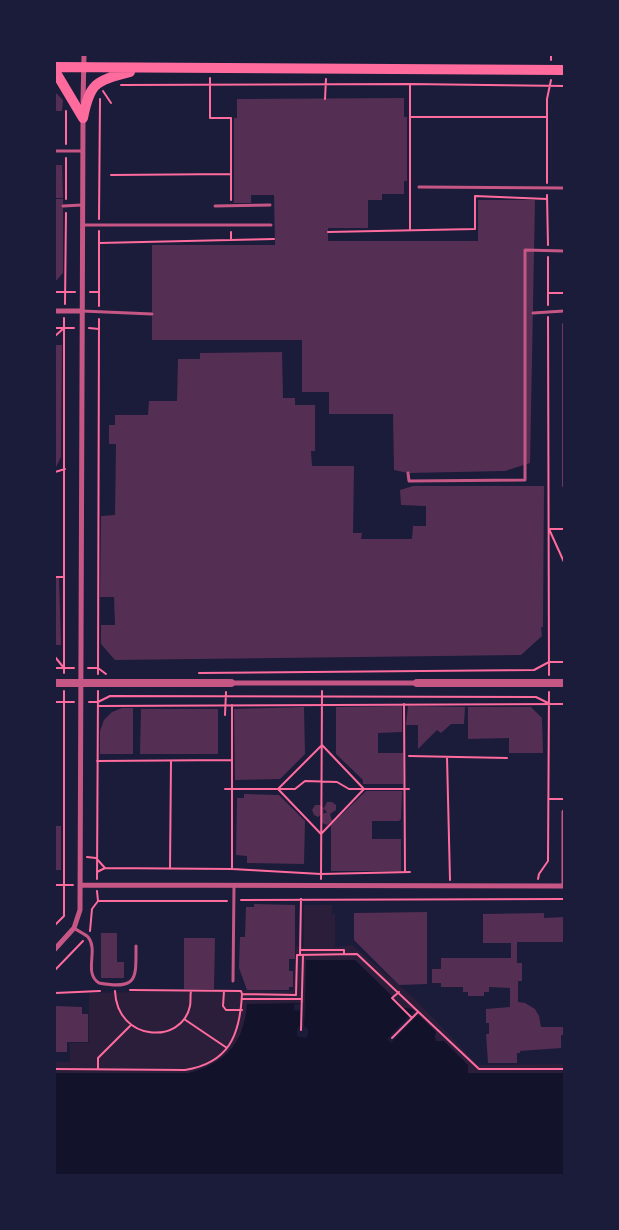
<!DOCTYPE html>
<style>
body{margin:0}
#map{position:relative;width:619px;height:1230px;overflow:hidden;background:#1b1b3a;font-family:"Sofia Sans Condensed",sans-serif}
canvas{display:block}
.frame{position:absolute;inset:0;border:56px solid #1b1b3a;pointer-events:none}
</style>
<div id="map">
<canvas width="619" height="1230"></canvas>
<div class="frame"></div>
</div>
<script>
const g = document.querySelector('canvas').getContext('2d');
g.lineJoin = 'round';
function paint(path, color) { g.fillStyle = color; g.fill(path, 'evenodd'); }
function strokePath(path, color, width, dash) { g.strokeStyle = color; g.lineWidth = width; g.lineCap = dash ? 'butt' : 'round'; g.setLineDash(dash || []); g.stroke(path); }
const green = new Path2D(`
 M304 905H332V914H335V947L352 945 414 998 478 1065 564 1064V1073H468L442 1042 436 1041 435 1032 412 1009 404 1008 355 960 306 1003 294 1004 246 1018C240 1048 218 1065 189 1073H55V1062H70V1043H89V993L214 990 293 991 296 947H304Z`);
const water = new Path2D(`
 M306 960H355L404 1008 412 1009 436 1032 434 1037 436 1041H444L468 1065V1073H564V1175H55V1073H189C227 1063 244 1042 247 1004L305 1003Z`);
const pier = new Path2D(`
 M306 1003 304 1026 308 1029V1035L305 1038 299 1037 297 1035V1029L300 1026V1011L294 1010V1004Z
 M414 1011 418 1015 391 1043 387 1039Z`);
const building = new Path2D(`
 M55 92 63 100 62 111H55Z
 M404 98V117H407V181H404V194H382V200H368V228H328V241H478V200H535L530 463 505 471 408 473 394 470 393 414H329V392H302V340H152V245H275L274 195H251V203H234V118H237V99Z
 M55 165H62L63 198H55Z
 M55 199H63V273L55 282Z
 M55 345H62L61 457 55 469Z
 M282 352 283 398H295V405H315V451H311L312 466H354L353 533H362L361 539H412L413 526H426V506L401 505 400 490 413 486H544L543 627H541L542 636 521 655 115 660 101 644V625H115L114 597H100L101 516 115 515 116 444H109V425H115V415H148L149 401H177L178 359H200V353Z
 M55 578H59L61 645H55Z
 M402 706V732L378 733V753H403V784H363V780L336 754V707Z
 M408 706 465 707 464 724H451L441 733 437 730 418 749V725H406Z
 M304 707 305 754 280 779 235 780 234 709Z
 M468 707H531L542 718 543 753H509V738L468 739Z
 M122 708H133V754H100V731L104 720 112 712Z
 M141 709H218V754H140Z
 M366 791H402L401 819 399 821H372V839H401V871H331V825Z
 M244 794 279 795 305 821 304 864 247 863V856L236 855 237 798H244Z
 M327 802H332L336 805V810L330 814 332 821 327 825 322 823 320 818 323 813 318 817 314 815 312 810 315 805H320L324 808 323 813H327L324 808Z
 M55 826H61V870H55Z
 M254 904 295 905V959H289V971H293V987H289V990H247L239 968 240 937H245L246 907H254Z
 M427 912V984L399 985 354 940V913Z
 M544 913V918L564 917V942H517V963H522V981H518V1002L525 1003 535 1009 539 1016 541 1027H564V1035H561V1048L520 1051V1053H517V1063H488L486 1034H489V1023H486V1009L510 1007V988L489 987V992H484V996H468V992H463V987H441V983H432V969H441V958H511V943H483V914Z
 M101 933H117V962H124V978H101Z
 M184 938H215L214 989H184Z
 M55 1006 82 1007V1014H88V1042H67V1052H55Z`);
const path = new Path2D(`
 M551 60V55
 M210 78V118H231V200
 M410 84V230
 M121 85 410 84 564 86
 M103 91 111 103
 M325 99 326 79
 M410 117H547
 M66 144V111
 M111 175 231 174
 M547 183V99L551 80
 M547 195 548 245
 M66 199V158
 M99 219 100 99
 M328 232 475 229V196L547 199
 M231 240V232
 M99 243 274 239
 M548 257V305
 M55 292H75
 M90 292H99
 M548 293H564
 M65 304 66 213
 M99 306V231
 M548 317 549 675
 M55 328H74
 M89 328 99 329
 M55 336 64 328
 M55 472 65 469
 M564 529H549L564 562
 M55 577H64
 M55 657 64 668
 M55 668H74
 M88 668H98L106 674
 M64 673V318
 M199 673 534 670 549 662H564
 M98 674 99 319
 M55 702H74
 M89 702H98L110 696 536 697 548 703
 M404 704 405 872
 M99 706 564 704
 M225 715 226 692
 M322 745 364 789 321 834 278 789Z
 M409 756 507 758
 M447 757 450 880
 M97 761 232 760
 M225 789H295L305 781 337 782 349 789H409
 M549 799H564
 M87 857 96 858 105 868 232 869 321 874 410 872
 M170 869 171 761
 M232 869V705
 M97 872 105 868
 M97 879 98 691
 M321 879 322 691
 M538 879 539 874 548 861 549 692
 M55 885H73
 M241 900 564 899
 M99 901H227
 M55 925 64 916V691
 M90 931 92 909 98 901 97 891
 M301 950H344V954
 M300 954 301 899
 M55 970 83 941
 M130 990 241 991 242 994
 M115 991C117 1042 182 1045 190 1006 191 1001 190 995 191 991
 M224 991 223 1006 226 1010H242
 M399 992 392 998 412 1018
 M55 993 100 991
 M242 999H302
 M184 1019 227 1048
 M301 1030 303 955
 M392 1038 418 1012
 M98 1068V1058L130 1026
 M55 1069 185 1070C229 1063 240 1035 242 994L296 995 297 955 357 954 479 1069H564`);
const service = new Path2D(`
 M55 151H83
 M419 187 564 188
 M63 206 82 205
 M215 206 270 205
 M82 225H271
 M82 311 152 314
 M533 313 564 311
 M564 324V486
 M408 473 409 481 525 480V250L564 251
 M74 928C78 931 85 934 88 937 99 950 83 973 99 983 138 990 136 979 136 946
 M233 981 234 886`);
const minor = new Path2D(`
 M83 102 84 55
 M55 311H82
 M231 683H417
 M80 885 564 886
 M564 886V812
 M55 949 74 928 80 910 83 118`);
const tertiary = new Path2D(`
 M55 683H231
 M417 683H564`);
const primary = new Path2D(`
 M55 67 564 70
 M55 71 83 118
 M83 118C90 82 96 81 130 72`);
paint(green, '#2a1e3b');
paint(water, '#12122b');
paint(pier, '#1b1b3a');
paint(building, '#542f53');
strokePath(path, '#ff6b9d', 2);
strokePath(service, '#c65784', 3);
strokePath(minor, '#c65784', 5);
strokePath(tertiary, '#c65784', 8);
strokePath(primary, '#ff6b9d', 10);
</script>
